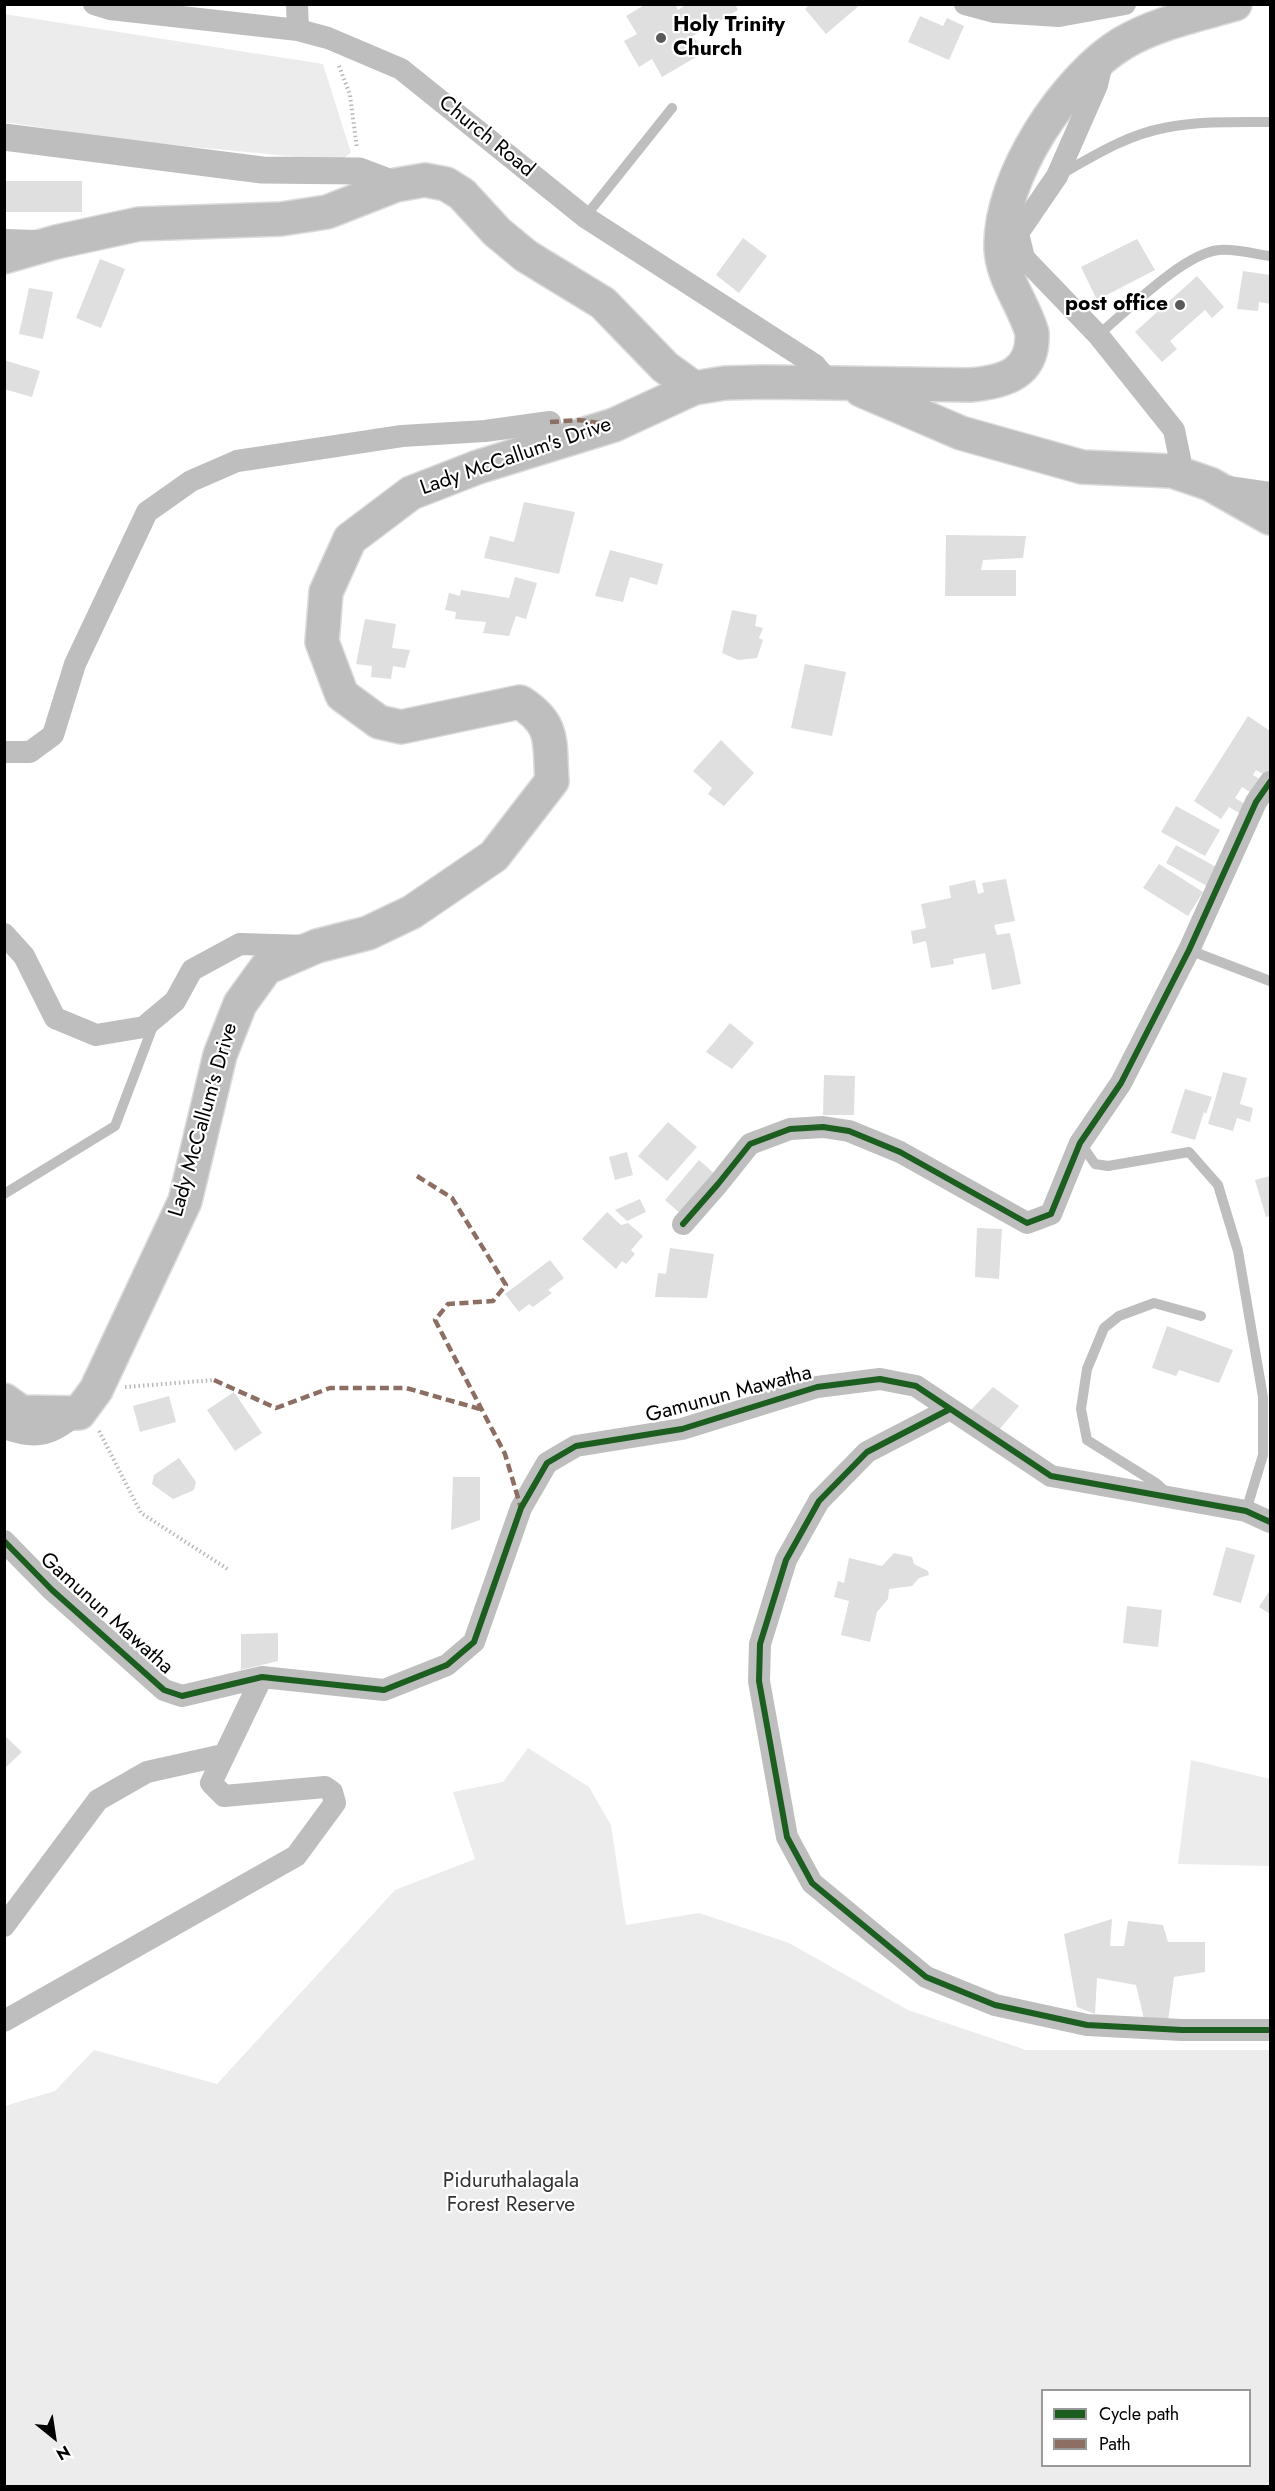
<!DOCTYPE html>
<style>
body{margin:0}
#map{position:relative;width:1275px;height:2491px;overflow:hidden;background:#fff;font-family:Jost,sans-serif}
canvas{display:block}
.frame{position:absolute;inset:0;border:6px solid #000;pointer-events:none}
.legend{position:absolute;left:1041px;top:2389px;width:210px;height:78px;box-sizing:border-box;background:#fff;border:2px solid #999;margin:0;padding:8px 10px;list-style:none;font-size:18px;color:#000}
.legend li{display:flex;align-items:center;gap:12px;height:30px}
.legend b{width:30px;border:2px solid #999}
.north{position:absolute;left:24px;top:2407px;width:60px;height:60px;-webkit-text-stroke:4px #fff;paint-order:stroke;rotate:150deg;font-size:16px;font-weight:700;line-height:24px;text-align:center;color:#000}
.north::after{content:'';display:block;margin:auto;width:21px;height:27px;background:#000;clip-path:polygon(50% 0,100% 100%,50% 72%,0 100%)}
</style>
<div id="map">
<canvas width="1275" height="2491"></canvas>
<div class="frame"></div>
<ul class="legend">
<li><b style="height:8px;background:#1b5e20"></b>Cycle path</li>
<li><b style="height:8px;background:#8d6e63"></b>Path</li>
</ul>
<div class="north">N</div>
</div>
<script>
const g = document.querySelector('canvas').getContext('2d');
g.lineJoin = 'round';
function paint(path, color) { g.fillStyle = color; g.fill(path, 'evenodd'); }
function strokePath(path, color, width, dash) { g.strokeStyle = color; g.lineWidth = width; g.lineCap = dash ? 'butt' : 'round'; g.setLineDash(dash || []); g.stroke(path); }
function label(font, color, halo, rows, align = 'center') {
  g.font = font + ' Jost,sans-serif'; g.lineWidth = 4.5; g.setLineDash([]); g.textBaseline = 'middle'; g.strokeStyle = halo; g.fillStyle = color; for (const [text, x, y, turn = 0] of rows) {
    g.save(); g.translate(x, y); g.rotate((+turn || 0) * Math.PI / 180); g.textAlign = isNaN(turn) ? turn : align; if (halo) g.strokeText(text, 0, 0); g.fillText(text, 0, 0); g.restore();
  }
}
const green = new Path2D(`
 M4 14 323 64 351 153 339 161 123 140 5 122Z
 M528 1748 589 1787 611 1825 626 1925 699 1913 789 1943 908 2010 1026 2050H1270V2486H5V2106L55 2091 94 2050 217 2084 395 1890 475 1859 453 1792 503 1782ZM1042 2390H1250V2466H1042Z
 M1191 1760 1270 1779V1866L1178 1864Z`);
const building = new Path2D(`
 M646 4H675L678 10 687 4H735L738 10 693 36 703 53 662 77 652 59 639 67 624 41 637 34 626 16Z
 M810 4H861L826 34 805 9Z
 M920 16 943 26 947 18 964 26 949 60 908 42Z
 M4 181H82V212H4Z
 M743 238 767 256 739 293 716 275Z
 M1137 239 1155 270 1097 300 1081 267Z
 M100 259 125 269 101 328 76 318Z
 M1243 271 1270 275V304L1259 302 1258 311 1237 309Z
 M1197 276 1224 307 1212 318 1205 310 1170 341 1177 349 1162 362 1135 332Z
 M29 288 53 292 43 339 19 334Z
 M4 360 40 371 32 397 4 389Z
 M524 502 575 512 559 574 484 558 490 536 514 542Z
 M946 535 1026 536 1023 558 983 560 981 570H1016V596H945Z
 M610 550 663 564 657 585 630 577 623 602 595 596Z
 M515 577 537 583 526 619 516 616 509 636 483 633 486 622 455 619 456 612 445 610 449 593 460 596 461 590 509 598Z
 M732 610 757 615 755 626 763 628 759 638 763 640 757 658 738 660 722 653Z
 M365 619 396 624 392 648 410 650 405 668 393 666 391 679 371 677 372 666 356 664Z
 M805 664 846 672 832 736 791 728Z
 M1248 716 1270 731V774L1268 777 1256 770 1253 775 1263 781 1255 795 1242 787 1235 798 1245 804 1239 813 1229 807 1221 819 1194 801Z
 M721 740 754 773 724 806 708 794 712 788 693 771Z
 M1176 806 1220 830 1205 856 1161 832Z
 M1176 845 1218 868 1207 886 1166 863Z
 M1159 864 1203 892 1188 916 1143 888Z
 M1006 879 1015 921 994 925 997 935 1010 933 1021 984 992 990 985 953 953 959 954 964 931 968 926 941 913 944 911 931 926 928 921 904 951 898 949 886 975 880 978 894 984 892 982 883Z
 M730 1023 754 1043 732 1069 706 1052Z
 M1223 1072 1247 1078 1240 1104 1253 1108 1250 1122 1237 1118 1233 1131 1208 1124Z
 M824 1075 855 1076 854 1115H823Z
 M1185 1089 1212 1097 1206 1114 1204 1112 1195 1140 1171 1133Z
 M668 1122 697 1147 667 1181 638 1156Z
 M627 1152 633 1175 615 1180 609 1157Z
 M699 1160 717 1176 683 1216 665 1200Z
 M1270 1176V1216L1266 1217 1255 1180Z
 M640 1199 646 1212 627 1221 615 1210Z
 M607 1212 621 1225 628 1223 643 1236 631 1250 635 1254 626 1264 622 1261 616 1269 582 1239Z
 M977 1228 1002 1229 999 1279 975 1277Z
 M670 1248 714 1254 707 1298 655 1297 658 1273 666 1274Z
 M550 1260 564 1278 548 1290 552 1293 533 1307 529 1304 519 1312 505 1294Z
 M1167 1326 1233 1350 1219 1383 1179 1370 1176 1376 1152 1368Z
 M993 1387 1019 1406 999 1430 971 1410Z
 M234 1392 262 1433 235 1451 207 1410Z
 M169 1396 176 1422 140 1432 133 1406Z
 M179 1458 196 1482 194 1490 173 1499 152 1484 154 1475Z
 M453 1477H480V1520L451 1530Z
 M1226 1547 1255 1555 1241 1603 1213 1595Z
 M894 1553 912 1557 914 1564 928 1571 929 1575 919 1578 912 1586 889 1589 888 1599 877 1612 870 1642 841 1635 849 1601 834 1597 838 1581 844 1583 849 1558 882 1566Z
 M1270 1590V1614L1259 1607Z
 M1127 1606 1162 1610 1158 1647 1123 1643Z
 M278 1633V1661L241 1670V1634Z
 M4 1735 22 1752 4 1769Z
 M1112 1919 1110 1946H1124L1128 1921 1163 1925 1168 1942H1205V1972L1174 1977 1168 2021 1144 2019 1136 1985 1097 1978 1095 2014 1077 2007 1064 1934Z`);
const path = new Path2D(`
 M339 66 350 95 357 149
 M125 1387 214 1380
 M99 1431 141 1513 229 1570`);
const service = new Path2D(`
 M1063 173C1095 155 1127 135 1164 128 1199 121 1235 122 1270 122
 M585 217 672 108
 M4 234 36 235
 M1098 335C1126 312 1184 253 1219 250 1235 248 1254 254 1270 256
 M1189 950 1270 981
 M1081 1144 1095 1164 1108 1166 1189 1152 1218 1185 1238 1251 1263 1397V1455L1246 1511
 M4 1194 115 1126 153 1026
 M1167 1493 1156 1483 1087 1440 1081 1409 1087 1369 1104 1328 1119 1316 1154 1303 1201 1316`);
const minor = new Path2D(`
 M94 4 110 9 298 30 328 38 401 69 585 217 815 365 831 384
 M297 4 298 30
 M965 4 995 12 1059 16 1125 4
 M1103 59 1097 85 1057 176 1018 233 1024 258 1098 335 1174 430 1180 459 1172 471
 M1228 487 1270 493
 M4 752H30L53 735 75 664 147 512 191 481 237 461 402 436 485 431 550 422
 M4 934 24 956 55 1018 96 1035 144 1027 175 1001 192 970 240 944 309 946
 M683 1224 718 1184 750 1144 790 1129 823 1127 849 1131 900 1152 1027 1223 1051 1214 1080 1143 1121 1083 1189 950 1256 802 1270 782
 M950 1409 867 1452 819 1501 786 1560 760 1644 759 1681 787 1837 812 1883 926 1977 995 2005 1087 2025 1182 2030H1270
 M4 1428C39 1441 51 1434 79 1413
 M4 1541 52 1590 164 1690 182 1696 262 1677 384 1690 447 1665 474 1642 521 1508 547 1463 576 1446 682 1429 817 1387 880 1379 916 1386 1051 1476 1246 1511 1270 1522
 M4 1926 98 1800 147 1772 223 1755
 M4 2021 296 1856 335 1803 332 1792 325 1787 224 1796 211 1783 262 1677`);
const tertiary = new Path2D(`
 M4 137 262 170 359 171 396 185`);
const primary = new Path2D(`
 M4 257 56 242 139 224 281 219 327 212 396 185 425 180 446 184 462 194 497 232 526 256 603 303 665 367 694 388
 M861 390 961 433 1082 467 1172 471 1210 484 1270 518
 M4 1400 21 1412 79 1413 96 1390 185 1201 220 1055 240 1004 266 968 317 946 368 933 412 912 494 856 552 781C549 742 556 725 520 702L401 727 379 722 342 695 322 642 326 592 350 539 411 493 478 467 614 425 694 388 725 383 765 382 970 385C1004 382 1034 374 1032 333 1024 304 1002 279 1001 248 999 178 1065 78 1123 43 1157 23 1197 15 1235 4`);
const quiet = new Path2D(`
 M550 422 579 420 614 425
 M417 1176 452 1198 506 1285 493 1301 448 1304 435 1320 505 1454 521 1508
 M214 1380 276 1408 330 1388H406L480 1409`);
const cycleway = new Path2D(`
 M683 1224 718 1184 750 1144 790 1129 823 1127 849 1131 900 1152 1027 1223 1051 1214 1080 1143 1121 1083 1189 950 1256 802 1270 782
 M950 1409 867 1452 819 1501 786 1560 760 1644 759 1681 787 1837 812 1883 926 1977 995 2005 1087 2025 1182 2030H1270
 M4 1541 52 1590 164 1690 182 1696 262 1677 384 1690 447 1665 474 1642 521 1508 547 1463 576 1446 682 1429 817 1387 880 1379 916 1386 1051 1476 1246 1511 1270 1522`);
const markers = [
 [661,38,6,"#595959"],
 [1180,305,6,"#595959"]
];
const poiNames = [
 ["Holy Trinity",673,26],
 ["Church",673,50],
 ["post office",1168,305,"right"]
];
const streetNames = [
 ["Church Road",486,137,39],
 ["Lady McCallum's Drive",516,457,-19],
 ["Lady McCallum's Drive",204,1120,-74],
 ["Gamunun Mawatha",729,1395,-15],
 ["Gamunun Mawatha",106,1614,42]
];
const parkNames = [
 ["Piduruthalagala",511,2182],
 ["Forest Reserve",511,2206]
];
paint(green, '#ececec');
paint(building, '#dfdfdf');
strokePath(primary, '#dbdbdb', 36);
strokePath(path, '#b9b9b9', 4, [1.5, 3]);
strokePath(service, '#bebebe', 10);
strokePath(minor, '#bebebe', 22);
strokePath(tertiary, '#bebebe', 27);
strokePath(primary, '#bebebe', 33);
strokePath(quiet, '#8d6e63', 4.5, [9, 4.5]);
strokePath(cycleway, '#1b5e20', 6);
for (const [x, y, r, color] of markers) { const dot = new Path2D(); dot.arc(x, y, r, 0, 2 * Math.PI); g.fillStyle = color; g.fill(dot); strokePath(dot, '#fff', 2); }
label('bold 21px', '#000', '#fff', poiNames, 'left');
label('21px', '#000', '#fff', streetNames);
label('21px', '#333', '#fff', parkNames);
</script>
